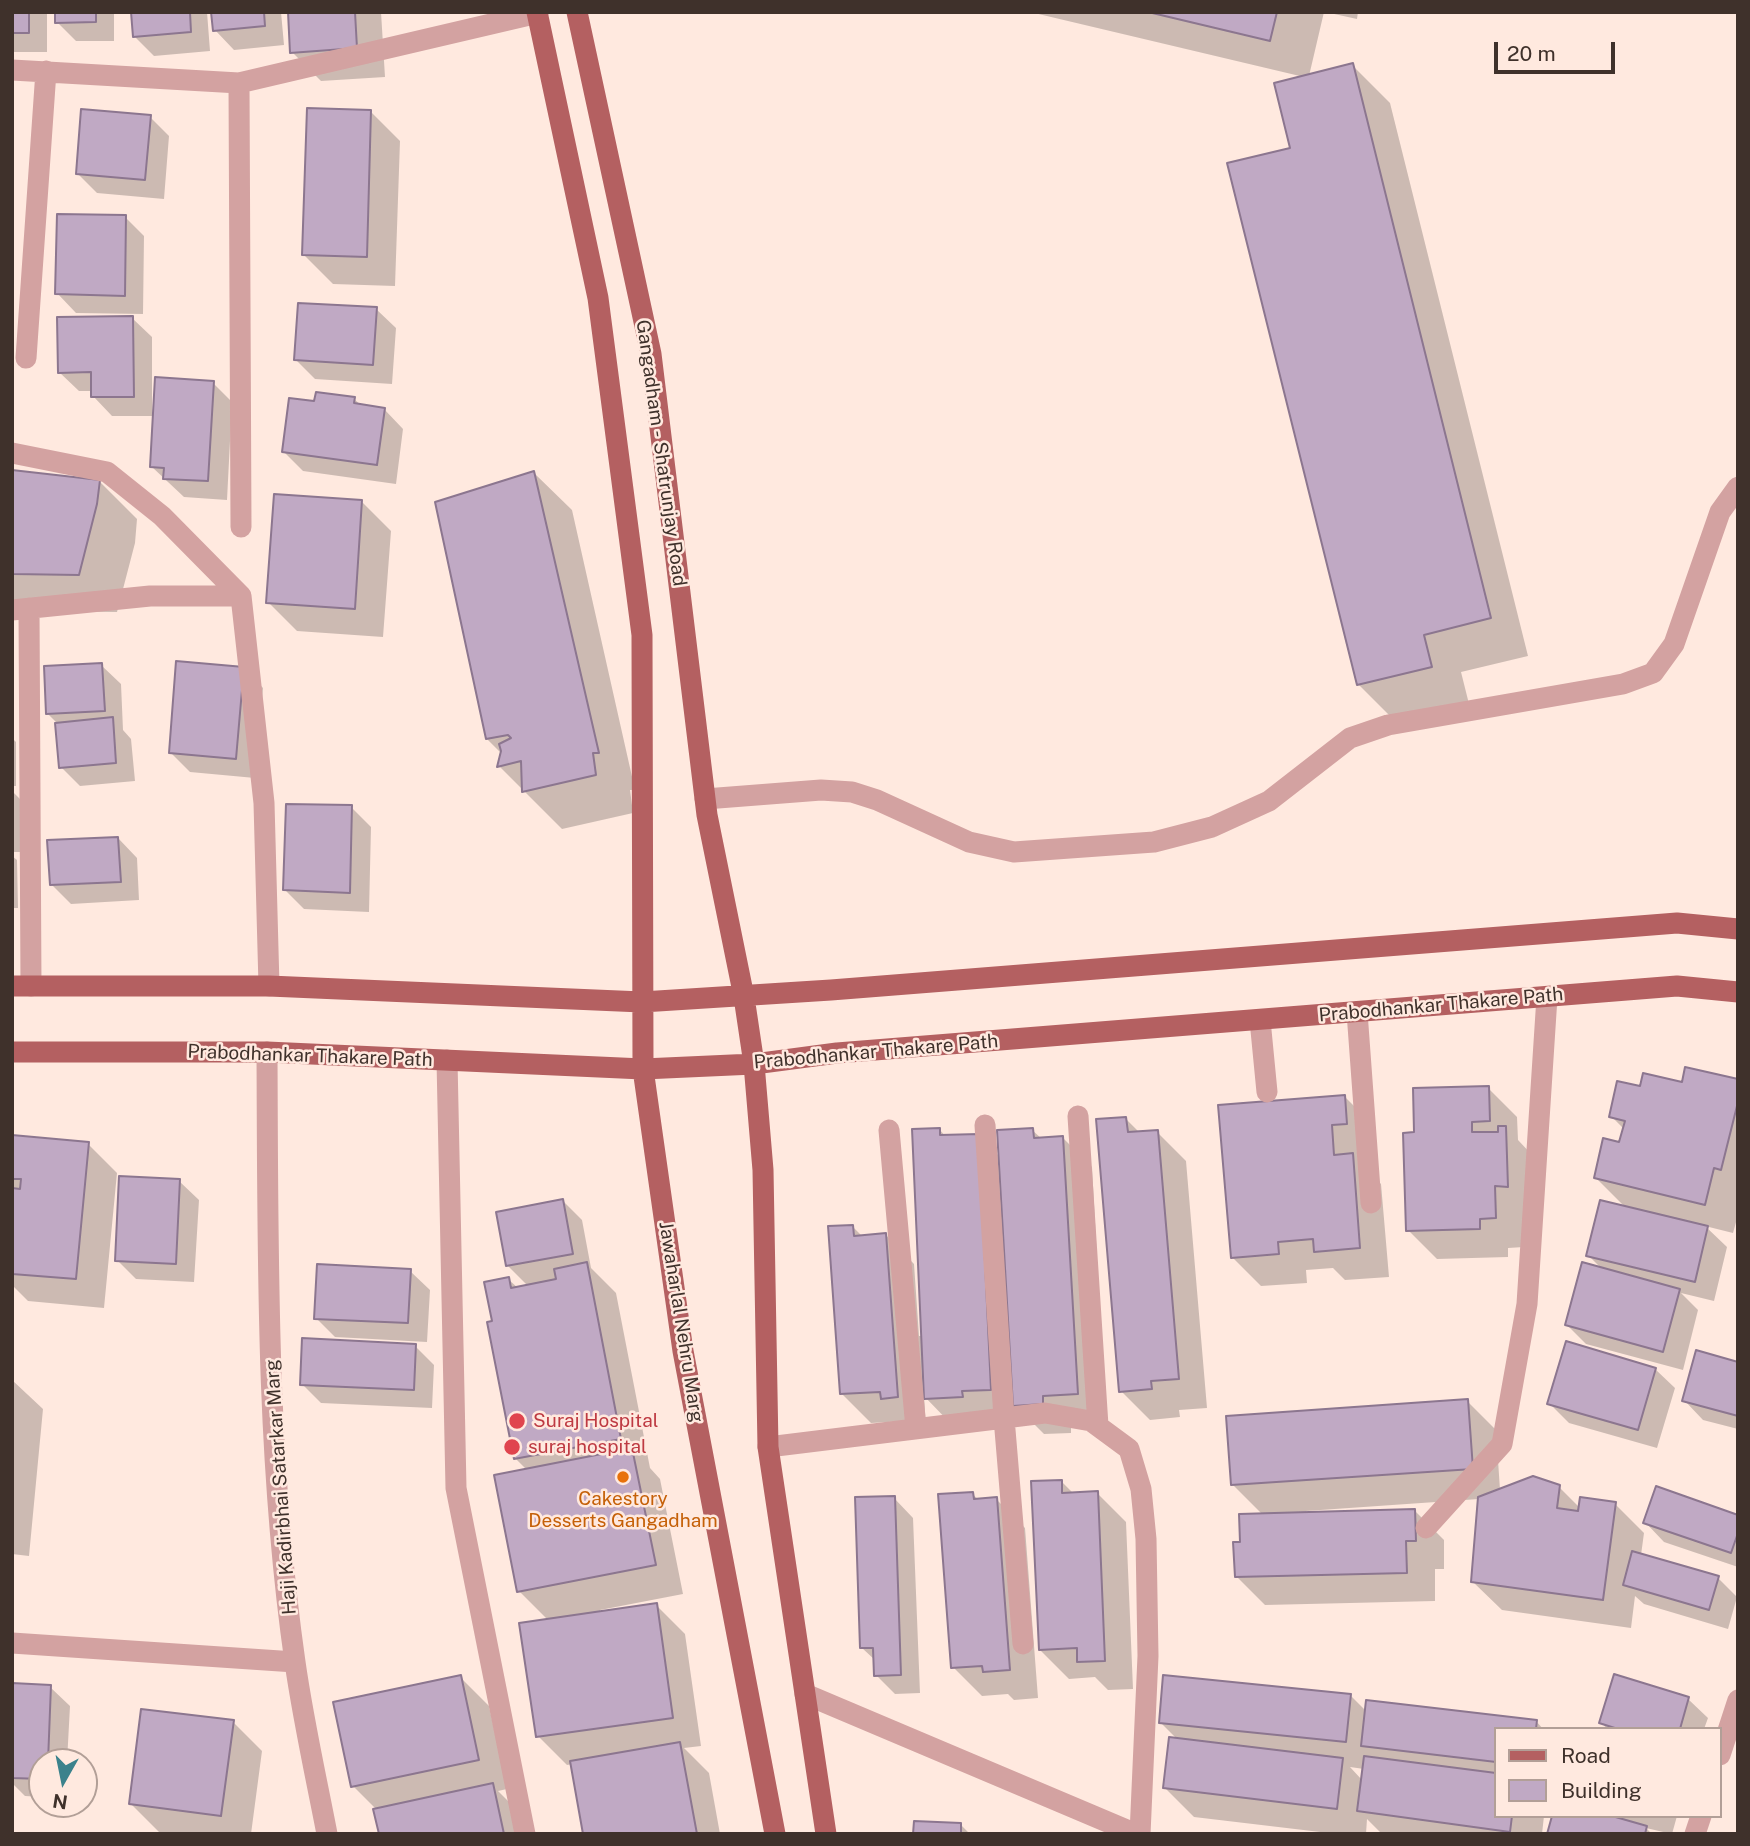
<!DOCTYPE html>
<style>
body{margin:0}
#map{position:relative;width:1750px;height:1846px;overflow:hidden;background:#ffe9df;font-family:"Public Sans",sans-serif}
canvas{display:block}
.frame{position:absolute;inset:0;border:14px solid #3f312b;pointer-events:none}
.legend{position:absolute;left:1494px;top:1727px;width:228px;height:91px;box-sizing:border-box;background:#ffe9df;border:2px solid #b29f97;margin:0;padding:9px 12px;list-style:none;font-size:21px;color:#3f312b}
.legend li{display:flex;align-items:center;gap:14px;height:35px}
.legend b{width:35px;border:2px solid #b29f97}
.north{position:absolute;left:28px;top:1748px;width:70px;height:70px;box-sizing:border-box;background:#ffe9df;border:2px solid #b29f97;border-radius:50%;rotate:189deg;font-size:19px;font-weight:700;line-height:28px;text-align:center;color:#3f312b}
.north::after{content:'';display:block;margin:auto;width:24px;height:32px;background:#3b828c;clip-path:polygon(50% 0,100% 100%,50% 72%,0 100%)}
.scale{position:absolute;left:1494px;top:42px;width:121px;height:32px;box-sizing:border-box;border:4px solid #3f312b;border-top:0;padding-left:9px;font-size:21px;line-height:24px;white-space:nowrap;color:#3f312b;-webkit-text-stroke:5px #ffe9df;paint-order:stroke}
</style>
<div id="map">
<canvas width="1750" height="1846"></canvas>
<div class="frame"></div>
<ul class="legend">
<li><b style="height:9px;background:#b46061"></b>Road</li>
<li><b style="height:19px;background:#c0a9c4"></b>Building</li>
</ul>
<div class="north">N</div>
<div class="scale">20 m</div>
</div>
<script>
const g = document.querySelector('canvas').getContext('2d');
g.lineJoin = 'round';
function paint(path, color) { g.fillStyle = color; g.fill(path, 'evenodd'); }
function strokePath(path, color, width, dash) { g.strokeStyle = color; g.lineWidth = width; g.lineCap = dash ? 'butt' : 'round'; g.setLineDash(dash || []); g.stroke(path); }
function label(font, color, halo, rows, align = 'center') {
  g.font = font + ' "Public Sans",sans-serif'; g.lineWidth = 5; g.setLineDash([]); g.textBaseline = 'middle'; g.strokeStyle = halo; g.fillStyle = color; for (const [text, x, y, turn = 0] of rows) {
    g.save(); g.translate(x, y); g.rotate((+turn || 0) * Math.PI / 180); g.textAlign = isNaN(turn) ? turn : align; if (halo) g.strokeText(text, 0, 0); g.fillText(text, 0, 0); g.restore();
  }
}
const shadow = new Path2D(`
 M12 12H47V52H12Z
 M57 12H114V41H76L57 22Z
 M133 12H207L210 51 154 56 135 37Z
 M213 12H281L284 45 234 50 215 30Z
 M290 12H381L385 77 321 81 292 52Z
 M1030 12H1324L1309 76 1352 65 1390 103 1528 656 1461 672 1469 704 1396 722 1358 684 1292 149 1304 77Z
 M1325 12H1358L1357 19Z
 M371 112 400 141 395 286 333 284 304 255Z
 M150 117 169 136 164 199 97 193 78 174Z
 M125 217 144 236 143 314 76 313 57 293Z
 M376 309 396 328 392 384 315 379 296 360Z
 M132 318 152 337V413L213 383 232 402 227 500 184 497 152 467 155 416H112L93 396V391H79L59 372Z
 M354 399 362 406 384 409 403 429 396 484 303 471 284 452 316 403Z
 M12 472 99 481 137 519 135 543 117 612 12 611Z
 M534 473 572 510 635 790H630L633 813 562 829 499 766 502 754 487 739Z
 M362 502 391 531 383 637 297 631 268 602Z
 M101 665 121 684 123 730 131 739 135 781 80 786 61 767 57 723 48 714Z
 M244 668 263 688 255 778 190 772 171 753Z
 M12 738 16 742V786H12Z
 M12 791 25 804V852H12Z
 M351 807 371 827 369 912 304 909 285 890Z
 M118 838 137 858 139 900 71 904 52 885Z
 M12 856 17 860 18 908H12Z
 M1738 1081V1215L1733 1233 1705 1226 1727 1247 1714 1301 1681 1293 1698 1310 1683 1370 1586 1344 1567 1325 1603 1270 1588 1255 1627 1209 1595 1177 1620 1144 1624 1129 1611 1116 1641 1088Z
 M1488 1088 1517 1117 1518 1140 1534 1157 1524 1247 1508 1248V1257L1437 1259 1408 1230 1416 1134Z
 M1345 1097 1374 1126 1361 1163 1381 1184 1389 1277 1345 1280 1333 1268 1306 1270 1307 1283 1261 1286 1232 1257Z
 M1126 1119 1140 1133 1157 1132 1186 1161 1207 1408 1179 1410 1180 1417 1150 1420 1121 1391Z
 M940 1130 946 1137 979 1136 1000 1157 1032 1130 1042 1139 1063 1138 1092 1167 1106 1423 1071 1424V1433L1044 1434 1019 1409 954 1427 924 1396 926 1426 905 1421 871 1423 842 1394 853 1227 863 1237 886 1235 914 1264 919 1336H923Z
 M12 1137 88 1144 117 1173 104 1308 28 1301 12 1285Z
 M179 1181 199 1200 194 1282 136 1279 117 1260Z
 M563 1201 582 1220 591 1268 616 1293 650 1468 660 1479 683 1594 600 1610V1613L656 1605 685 1634 701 1746 684 1748 709 1773 720 1834H585L573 1764 567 1765 538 1736 548 1620 519 1591 527 1470 515 1458 494 1322 508 1279 518 1288 528 1286 508 1266Z
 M410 1271 430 1290 427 1342 335 1337 316 1318Z
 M415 1346 434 1365 432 1408 321 1403 302 1384Z
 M1738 1363V1429L1703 1420 1684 1400Z
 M1655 1369 1675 1388 1657 1448 1569 1423 1549 1403Z
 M12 1380 43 1409 29 1556 12 1554Z
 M1467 1401 1496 1430 1500 1490 1559 1487 1580 1508 1615 1504 1644 1533 1641 1555 1718 1578 1737 1597 1728 1629 1644 1604 1635 1596 1631 1628 1502 1610 1473 1582 1479 1499 1306 1511V1514L1415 1511 1444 1540V1569H1435V1601L1265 1605 1237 1577 1242 1544 1263 1515 1233 1485Z
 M1061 1481 1074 1494 1097 1493 1126 1522 1133 1689 1108 1690 1095 1677 1069 1679 1040 1650Z
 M972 1494 979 1500 996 1499 1025 1528 1038 1698 1014 1700 1008 1694 982 1696 953 1667Z
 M894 1498 913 1518 920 1693 895 1694 876 1675V1661L862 1648Z
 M1738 1516V1567L1664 1542 1645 1522Z
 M460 1677 489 1706 507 1789 498 1791 521 1814 526 1834H381L375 1808 353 1786Z
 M12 1685 50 1687 70 1706 67 1762H42V1797L25 1796 12 1783Z
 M1350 1695 1367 1712 1536 1721 1543 1729H1496V1816H1544L1542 1834H1382L1367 1819 1366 1834H1337L1194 1817 1165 1788 1178 1740 1161 1723ZM1350 1767 1364 1769 1362 1780Z
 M1688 1699 1708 1718 1704 1729H1607L1601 1722Z
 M233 1722 262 1751 251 1834 160 1833 131 1804Z
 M1553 1816H1677L1672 1834 1646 1828 1652 1834H1548Z
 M960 1824 970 1834H915Z`);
const building = new Path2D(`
 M12 12H29V33H12Z
 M55 12H96V22L55 23Z
 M131 12H190L191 32 133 37Z
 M211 12H264L265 26 213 31Z
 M288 12H355L357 48 290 53Z
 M1148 12H1277L1270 41Z
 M1353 63 1491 618 1424 635 1432 667 1357 685 1227 163 1290 148 1274 83Z
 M307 108 371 110 367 257 302 255Z
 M81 109 151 115 145 180 76 174Z
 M57 214 126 215 125 296 55 294Z
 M298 303 377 307 373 365 294 360Z
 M133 316 134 397H91V372L58 373 57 317Z
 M155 377 214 381 208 481 163 479 164 468 150 467Z
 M316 392 355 397 354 403 385 408 377 465 282 452 289 398 314 401Z
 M12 470 100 480 97 504 79 575 12 574Z
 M534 471 599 753H593L596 775 522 792 521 761 497 767 501 751 499 744 511 738 508 735 486 739 435 502Z
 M274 494 362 500 355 609 266 603Z
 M176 661 244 667 236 759 169 753Z
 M102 663 105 711 46 714 44 666Z
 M113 717 116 763 59 768 55 723Z
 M286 804 352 805 350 893 283 890Z
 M118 837 121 882 50 885 47 840Z
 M1685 1067 1738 1079V1102L1721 1170 1714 1168 1705 1205 1594 1178 1603 1138 1619 1142 1625 1121 1609 1117 1617 1081 1640 1086 1643 1073 1682 1082Z
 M1489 1086 1490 1121 1472 1122V1132H1498V1126H1506L1508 1187 1495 1186 1496 1218 1480 1219V1229L1406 1231 1403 1133 1414 1132 1413 1088Z
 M1345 1095 1347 1124 1332 1125 1334 1155 1353 1153 1360 1248 1314 1252 1313 1239 1278 1242 1279 1254 1231 1258 1218 1105Z
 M1126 1117 1128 1132 1158 1130 1179 1379 1151 1381 1152 1389 1119 1392 1096 1119Z
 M940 1128V1135L979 1134 991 1390 962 1391 963 1397 924 1399 912 1129Z
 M1033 1128 1034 1138 1063 1136 1078 1394 1043 1396V1404L1013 1406 997 1130Z
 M12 1135 89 1142 76 1279 12 1274V1188L20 1189 21 1179H12Z
 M119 1176 180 1179 176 1264 115 1261Z
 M563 1199 573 1254 506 1266 496 1212Z
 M1600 1200 1708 1226 1695 1282 1586 1256Z
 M853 1225 854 1236 886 1233 898 1397 881 1399 880 1392 840 1394 828 1226Z
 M587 1262 621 1439 514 1459 487 1322 492 1321 484 1282 509 1277 511 1288 556 1279 554 1269Z
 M1582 1262 1680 1289 1663 1352 1565 1325Z
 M317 1264 411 1269 408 1323 314 1319Z
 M302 1338 416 1344 414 1390 300 1385Z
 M1566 1341 1656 1368 1638 1430 1547 1404Z
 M1696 1350 1738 1362V1416L1682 1401Z
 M1468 1399 1473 1469 1231 1485 1226 1416Z
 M632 1448 656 1565 517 1592 494 1475Z
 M1533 1476 1560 1485 1557 1508 1578 1511 1580 1497 1616 1502 1603 1600 1471 1582 1478 1497Z
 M1062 1480V1493L1098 1491 1105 1661 1077 1662V1648L1039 1650 1031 1481Z
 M1656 1486 1738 1515V1533L1731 1553 1643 1523Z
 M973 1492 974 1499 997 1497 1010 1670 983 1672 982 1666 951 1668 938 1494Z
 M895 1496 901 1675 874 1676 873 1648H860L855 1497Z
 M1415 1509 1416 1541H1406L1407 1573 1235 1577 1233 1542H1240L1239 1514Z
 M1632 1551 1719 1576 1709 1610 1623 1585Z
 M657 1603 673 1718 536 1737 519 1623Z
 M1614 1674 1689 1697 1680 1729H1618L1599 1723Z
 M461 1675 479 1760 351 1787 333 1702Z
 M1163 1675 1351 1694 1346 1742 1159 1723Z
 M12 1683 51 1685 48 1762H42V1779L12 1778Z
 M1366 1700 1537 1720 1536 1729H1496V1762L1361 1746Z
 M141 1709 234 1720 221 1816 129 1804Z
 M1169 1737 1343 1758 1337 1809 1163 1788Z
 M680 1742 697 1834H583L570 1761Z
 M1364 1756 1496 1773V1816H1512L1510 1832 1357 1811Z
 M493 1783 504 1834H379L373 1809Z
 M1552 1816H1612L1647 1826 1645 1834H1547Z
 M914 1821 961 1823V1834H913Z`);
const minor = new Path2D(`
 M12 70 239 83 538 13
 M239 83 241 527
 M26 358 46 71
 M12 453 107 472 162 516 241 596 264 803 269 986
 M29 608 31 986
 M12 610 150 596H241
 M705 799 821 790 852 792 877 800 969 842 1014 852 1154 842 1212 827 1269 801 1350 738 1388 725 1623 684 1653 673 1674 644 1720 512 1738 487
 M1357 1012 1371 1203
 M1260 1020 1267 1092
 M267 1052C268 1255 266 1460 295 1662 303 1719 316 1777 327 1834
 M447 1060 456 1488 525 1834
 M1078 1116 1098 1426
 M985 1125 1004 1418 1023 1644
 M889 1130 916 1429
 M768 1447 1045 1413 1091 1421 1129 1449 1141 1489 1146 1539 1148 1656 1140 1834
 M1426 1528 1502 1444 1527 1304 1547 997
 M12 1643 295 1662
 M805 1694 1136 1834
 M1720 1755 1738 1700
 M1695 1834 1701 1816`);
const major = new Path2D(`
 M537 12 598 298 642 635 643 1069 683 1351 775 1834
 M577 12 651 354 707 815 744 997 754 1064 763 1170 768 1447 826 1834
 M12 986H269L642 1002 831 990 1677 923 1738 929
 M12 1052H267L643 1069 754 1064 837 1053 1677 986 1738 992`);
const markers = [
 [517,1421,9,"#e0444e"],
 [512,1447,9,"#e0444e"],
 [623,1477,7,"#e8710a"]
];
const streetNames = [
 ["Gangadham - Shatrunjay Road",661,453,82],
 ["Prabodhankar Thakare Path",1441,1005,-5],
 ["Prabodhankar Thakare Path",876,1052,-5],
 ["Prabodhankar Thakare Path",310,1056,2],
 ["Jawaharlal Nehru Marg",681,1322,81],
 ["Haji Kadirbhai Satarkar Marg",281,1487,-94]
];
const healthNames = [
 ["Suraj Hospital",533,1421],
 ["suraj hospital",528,1447]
];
const foodNames = [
 ["Cakestory",623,1499],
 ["Desserts Gangadham",623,1521]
];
paint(shadow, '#0003');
paint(building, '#c0a9c4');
strokePath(building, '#8c768f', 2);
strokePath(minor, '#d3a2a1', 21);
strokePath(major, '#b46061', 21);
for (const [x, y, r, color] of markers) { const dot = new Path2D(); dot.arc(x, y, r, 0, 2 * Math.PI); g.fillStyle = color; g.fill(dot); strokePath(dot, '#ffe9df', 2.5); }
label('19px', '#3f312b', '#ffe9df', streetNames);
label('19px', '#be3a42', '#ffe9df', healthNames, 'left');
label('19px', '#c56008', '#ffe9df', foodNames);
</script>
